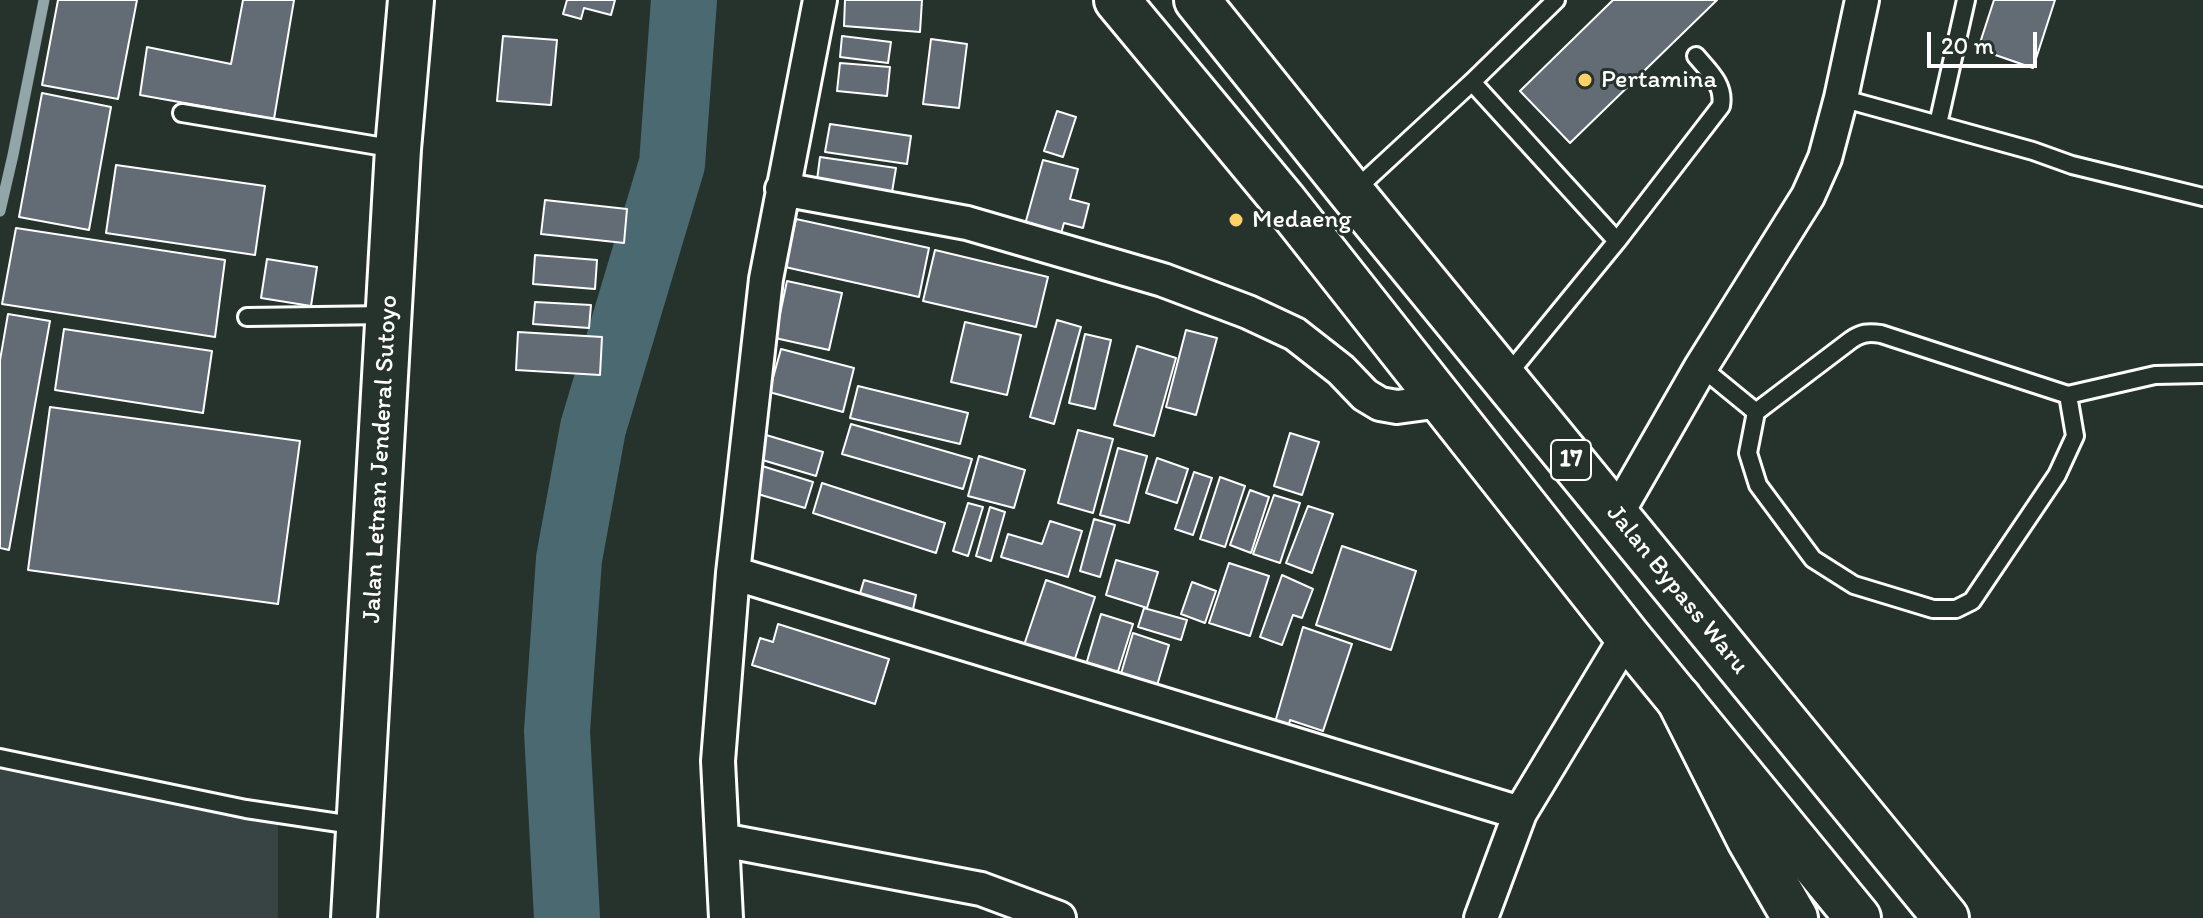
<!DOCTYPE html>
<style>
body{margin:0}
#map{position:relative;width:2203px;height:918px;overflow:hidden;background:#26332d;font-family:Itim,sans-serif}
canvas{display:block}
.scale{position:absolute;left:1927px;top:32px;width:110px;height:36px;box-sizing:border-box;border:4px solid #fff;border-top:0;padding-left:10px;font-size:24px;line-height:28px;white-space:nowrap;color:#fff;-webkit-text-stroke:6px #26332d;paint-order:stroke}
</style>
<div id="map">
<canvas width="2203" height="918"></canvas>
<div class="scale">20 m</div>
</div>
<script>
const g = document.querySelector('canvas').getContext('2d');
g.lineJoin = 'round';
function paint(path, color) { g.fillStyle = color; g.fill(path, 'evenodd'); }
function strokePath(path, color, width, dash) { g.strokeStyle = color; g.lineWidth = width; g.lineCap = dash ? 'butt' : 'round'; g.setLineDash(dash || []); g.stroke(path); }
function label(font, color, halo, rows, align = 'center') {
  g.font = font + ' Itim,sans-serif'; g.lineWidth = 6; g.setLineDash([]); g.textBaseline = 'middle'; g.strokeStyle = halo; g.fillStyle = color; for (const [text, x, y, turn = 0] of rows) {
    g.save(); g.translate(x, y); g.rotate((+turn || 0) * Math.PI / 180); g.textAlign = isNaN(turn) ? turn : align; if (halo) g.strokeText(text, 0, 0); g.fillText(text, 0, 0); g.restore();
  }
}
const built = new Path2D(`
 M0 755 278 809V918H0Z`);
const stream = new Path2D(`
 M0 211 13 155 44 0`);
const river = new Path2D(`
 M567 918 557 731 569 559 593 428 672 164 684 0`);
const building = new Path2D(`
 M58 0H137L118 99 42 85Z
 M243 0H294L274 119 140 95 147 47 231 64Z
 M567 0H615L611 15 584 8 581 19 563 14Z
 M845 0H922L920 32 844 26Z
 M1613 0H1717L1570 143 1520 91Z
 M1994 0H2055L2033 68 1978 49Z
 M503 36 557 40 551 105 497 101Z
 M842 36 891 42 888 63 840 57Z
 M931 39 967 44 959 108 923 104Z
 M840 63 890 67 887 96 837 91Z
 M42 93 111 107 89 230 19 217Z
 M1057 111 1076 117 1063 157 1044 151Z
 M830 124 911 136 907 164 825 152Z
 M820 157 896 168 892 192 817 180Z
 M1043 160 1078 169 1070 199 1089 204 1083 228 1064 223 1060 237 1024 228Z
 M116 165 265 186 255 255 106 233Z
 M545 200 627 209 624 243 541 234Z
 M796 219 929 248 919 297 785 267Z
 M16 228 225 260 215 337 2 304Z
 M935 250 1048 277 1036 327 923 301Z
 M535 255 597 260 595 289 533 284Z
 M267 259 317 267 311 306 261 298Z
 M787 281 842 293 829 350 775 338Z
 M535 302 591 305 589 328 533 324Z
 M8 314 50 321 9 550 0 548V360Z
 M1057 320 1081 327 1054 424 1030 417Z
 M965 322 1021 335 1007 395 951 382Z
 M64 329 212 351 203 413 55 390Z
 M1186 330 1217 338 1196 415 1166 407Z
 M518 332 602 337 600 375 516 370Z
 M1085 334 1111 340 1095 409 1069 403Z
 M1137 346 1176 358 1154 436 1114 425Z
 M781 349 854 368 843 412 769 392Z
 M858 386 968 413 960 444 850 418Z
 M50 407 300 441 278 604 28 570Z
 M851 424 972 459 963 489 842 454Z
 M1078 430 1113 439 1093 513 1058 503Z
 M756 432 823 452 816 476 749 456Z
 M1290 433 1319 442 1302 495 1274 486Z
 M1118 448 1147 456 1129 523 1100 515Z
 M979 456 1025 470 1014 508 968 496Z
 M1157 458 1188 469 1177 503 1146 493Z
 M759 465 813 482 805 508 751 492Z
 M1194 472 1212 478 1193 535 1175 529Z
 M1220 477 1245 486 1225 547 1200 539Z
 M822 483 945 523 936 553 813 513Z
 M1250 490 1269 497 1251 553 1230 545Z
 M1274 495 1300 503 1280 563 1253 554Z
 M968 503 983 507 968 556 953 551Z
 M1308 506 1333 514 1312 573 1286 563Z
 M990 507 1005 512 991 561 976 556Z
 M1094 519 1115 525 1100 577 1080 571Z
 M1050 521 1082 531 1068 577 1001 557 1008 534 1042 544Z
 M1342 546 1416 571 1391 650 1316 625Z
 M1116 560 1158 572 1147 608 1106 595Z
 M1229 563 1269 576 1250 636 1209 623Z
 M1282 575 1313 589 1302 618 1293 615 1282 645 1260 637Z
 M864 580 916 595 910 624 856 607Z
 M1046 580 1095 597 1070 674 1020 657Z
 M1192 582 1216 591 1205 623 1181 614Z
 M1144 608 1187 620 1181 640 1138 627Z
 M1101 614 1133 624 1113 687 1082 678Z
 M778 624 889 659 875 704 752 665 760 638 773 642Z
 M1303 627 1352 644 1323 731 1290 720 1287 733 1273 729Z
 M1133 633 1169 645 1153 699 1117 687Z`);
const service = new Path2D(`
 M1472 82 1617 241
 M1841 98 2033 151 2072 165 2203 197
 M182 113 396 149
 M1938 124 1966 0
 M1354 191 1472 82 1556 0
 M247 317 388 315
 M1701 367 1756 412
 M1505 378 1617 241 1721 106C1725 85 1709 71 1696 56
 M2068 395 2075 436 2057 475 1972 601 1956 609H1933L1854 585 1813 559 1758 485 1748 453 1756 412 1851 340C1861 333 1868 332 1881 334L2068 395 2155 375 2203 374
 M0 758 246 809 359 826`);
const minor = new Path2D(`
 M782 189 967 223 1163 280 1248 312 1295 334 1341 370 1365 395 1380 404 1397 407 1441 401
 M1616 515 1701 367 1808 196 1825 158 1841 98 1862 0
 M733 573 1520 813
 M722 840 981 889 1059 918
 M726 918 718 761 733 573 766 279 820 0
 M1481 918 1520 813 1627 636`);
const trunk = new Path2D(`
 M1117 0 1283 200 1627 636 1858 918
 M1197 0 1352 193 1946 918
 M354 918 398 149 411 0`);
const motorway = new Path2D(`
 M1679 699 1750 840 1795 918`);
const markers = [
 [1585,80,8,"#ffd166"],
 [1236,220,8,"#ffd166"]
];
const shields = [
 [1571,460,40]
];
const shieldNames = [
 ["17",1571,460]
];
const poiNames = [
 ["Pertamina",1601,80],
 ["Medaeng",1252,220]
];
const streetNames = [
 ["Jalan Letnan Jenderal Sutoyo",381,459,-87],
 ["Jalan Bypass Waru",1677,590,51]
];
paint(built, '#384443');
strokePath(stream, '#92a5a9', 11);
strokePath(river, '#4a6970', 66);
paint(building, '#636b75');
strokePath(building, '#fff', 2);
strokePath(service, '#fff', 22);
strokePath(minor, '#fff', 38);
strokePath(trunk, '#fff', 50);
strokePath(motorway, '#fff', 50);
strokePath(service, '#26332d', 16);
strokePath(minor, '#26332d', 32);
strokePath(trunk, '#26332d', 44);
strokePath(motorway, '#26332d', 44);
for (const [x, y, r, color] of markers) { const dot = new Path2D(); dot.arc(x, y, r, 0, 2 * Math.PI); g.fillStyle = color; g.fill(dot); strokePath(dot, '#26332d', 3); }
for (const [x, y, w] of shields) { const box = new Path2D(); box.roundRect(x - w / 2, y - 20, w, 40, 6); g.fillStyle = '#26332d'; g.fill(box); strokePath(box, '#fff', 2); }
label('bold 24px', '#fff', null, shieldNames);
label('26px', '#fff', '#26332d', poiNames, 'left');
label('26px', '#fff', '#26332d', streetNames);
</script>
